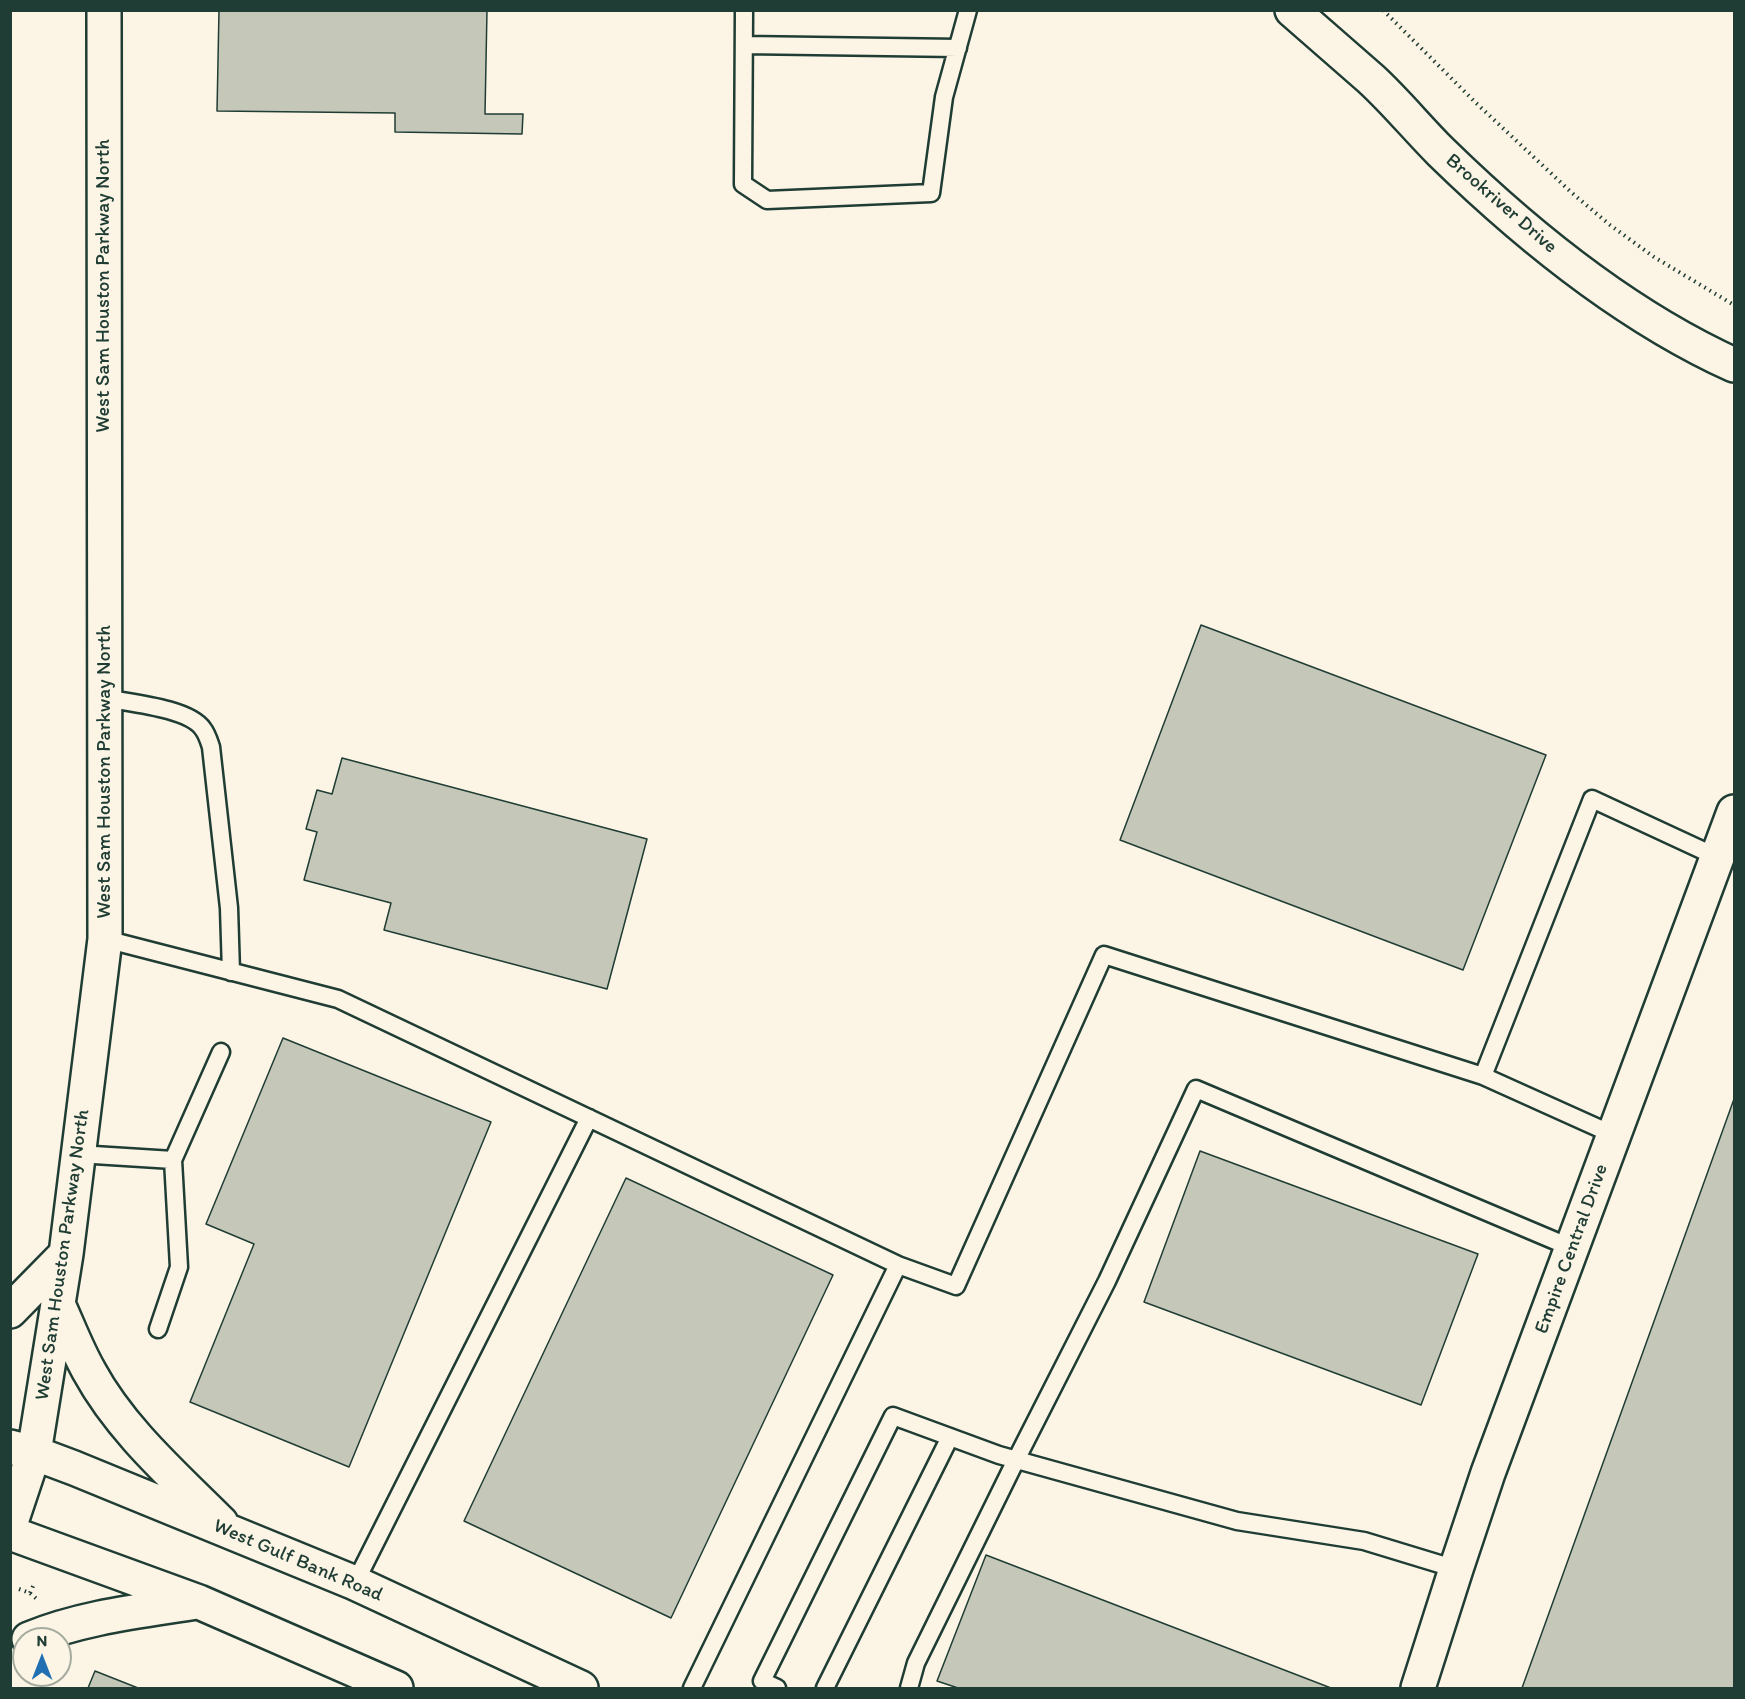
<!DOCTYPE html>
<style>
body{margin:0}
#map{position:relative;width:1745px;height:1699px;overflow:hidden;background:#fcf5e5;font-family:Itim,sans-serif}
canvas{display:block}
.frame{position:absolute;inset:0;border:12px solid #1f3d34;pointer-events:none}
.north{position:absolute;left:12px;top:1627px;width:60px;height:60px;box-sizing:border-box;background:#fcf5e5;border:2px solid #a4ab9e;border-radius:50%;rotate:0deg;font-size:16px;font-weight:700;line-height:24px;text-align:center;color:#1f3d34}
.north::after{content:'';display:block;margin:auto;width:21px;height:27px;background:#1f6fb2;clip-path:polygon(50% 0,100% 100%,50% 72%,0 100%)}
</style>
<div id="map">
<canvas width="1745" height="1699"></canvas>
<div class="frame"></div>
<div class="north">N</div>
</div>
<script>
const g = document.querySelector('canvas').getContext('2d');
g.lineJoin = 'round';
function paint(path, color) { g.fillStyle = color; g.fill(path, 'evenodd'); }
function strokePath(path, color, width, dash) { g.strokeStyle = color; g.lineWidth = width; g.lineCap = dash ? 'butt' : 'round'; g.setLineDash(dash || []); g.stroke(path); }
function label(font, color, halo, rows, align = 'center') {
  g.font = font + ' Itim,sans-serif'; g.lineWidth = 6; g.setLineDash([]); g.textBaseline = 'middle'; g.strokeStyle = halo; g.fillStyle = color; for (const [text, x, y, turn = 0] of rows) {
    g.save(); g.translate(x, y); g.rotate((+turn || 0) * Math.PI / 180); g.textAlign = isNaN(turn) ? turn : align; if (halo) g.strokeText(text, 0, 0); g.fillText(text, 0, 0); g.restore();
  }
}
const building = new Path2D(`
 M219 10H487L485 114H523L522 134 395 132V113L217 111Z
 M1201 625 1546 755 1463 970 1120 840Z
 M342 758 647 839 607 989 384 930 391 903 304 880 317 832 306 829 317 790 332 794Z
 M283 1038 491 1122 349 1467 190 1402 254 1244 206 1224Z
 M1734 1099V1688H1522Z
 M1200 1151 1478 1254 1421 1405 1144 1302Z
 M626 1178 833 1275 671 1618 464 1521Z
 M986 1555 1331 1688H958L937 1681Z
 M95 1671 138 1688H88Z`);
const path = new Path2D(`
 M1383 10 1475 102 1572 193 1610 225 1654 257 1734 305
 M19 1589 30 1593 38 1600
 M30 1593 34 1584`);
const service = new Path2D(`
 M744 10 743 184 767 200 931 193 944 97 968 10
 M744 45 958 48
 M105 698C129 703 189 708 203 729 207 734 209 741 211 747L229 908 231 972
 M105 939 338 999 898 1265 956 1286 1104 955 1483 1076 1614 1135
 M1483 1076 1592 799 1717 857
 M78 1154 173 1160 221 1052
 M158 1329 179 1267 173 1160
 M355 1583 589 1118
 M692 1688 898 1265
 M777 1688 762 1681 893 1416 999 1455 1237 1521 1364 1541 1456 1569
 M825 1688 950 1437
 M909 1688 916 1663 1016 1460 1107 1281 1196 1089 1572 1248`);
const tertiary = new Path2D(`
 M1292 10C1318 33 1345 56 1371 79 1396 102 1417 128 1441 152 1526 235 1626 316 1734 365
 M1418 1688 1456 1569 1488 1473 1734 812`);
const secondary = new Path2D(`
 M58 1304C68 1326 77 1350 89 1371 121 1430 174 1476 221 1523
 M10 1311 66 1254
 M10 1447 34 1453 74 1468 355 1583 581 1688
 M10 1525 34 1453 66 1254 105 939 104 10
 M10 1533 199 1602 396 1688
 M29 1639C83 1617 140 1611 197 1602`);
const streetNames = [
 ["Brookriver Drive",1501,204,41],
 ["West Sam Houston Parkway North",104,286,-90],
 ["West Sam Houston Parkway North",105,772,-90],
 ["Empire Central Drive",1572,1249,-70],
 ["West Sam Houston Parkway North",63,1255,-82],
 ["West Gulf Bank Road",298,1561,23]
];
paint(building, '#c5c7b9');
strokePath(building, '#1f3d34', 1.5);
strokePath(service, '#1f3d34', 21);
strokePath(tertiary, '#1f3d34', 38);
strokePath(secondary, '#1f3d34', 38);
strokePath(path, '#1f3d34', 4, [1.5, 4.5]);
strokePath(service, '#fcf5e5', 16);
strokePath(tertiary, '#fcf5e5', 33);
strokePath(secondary, '#fcf5e5', 33);
label('20px', '#1f3d34', '#fcf5e5', streetNames);
</script>
